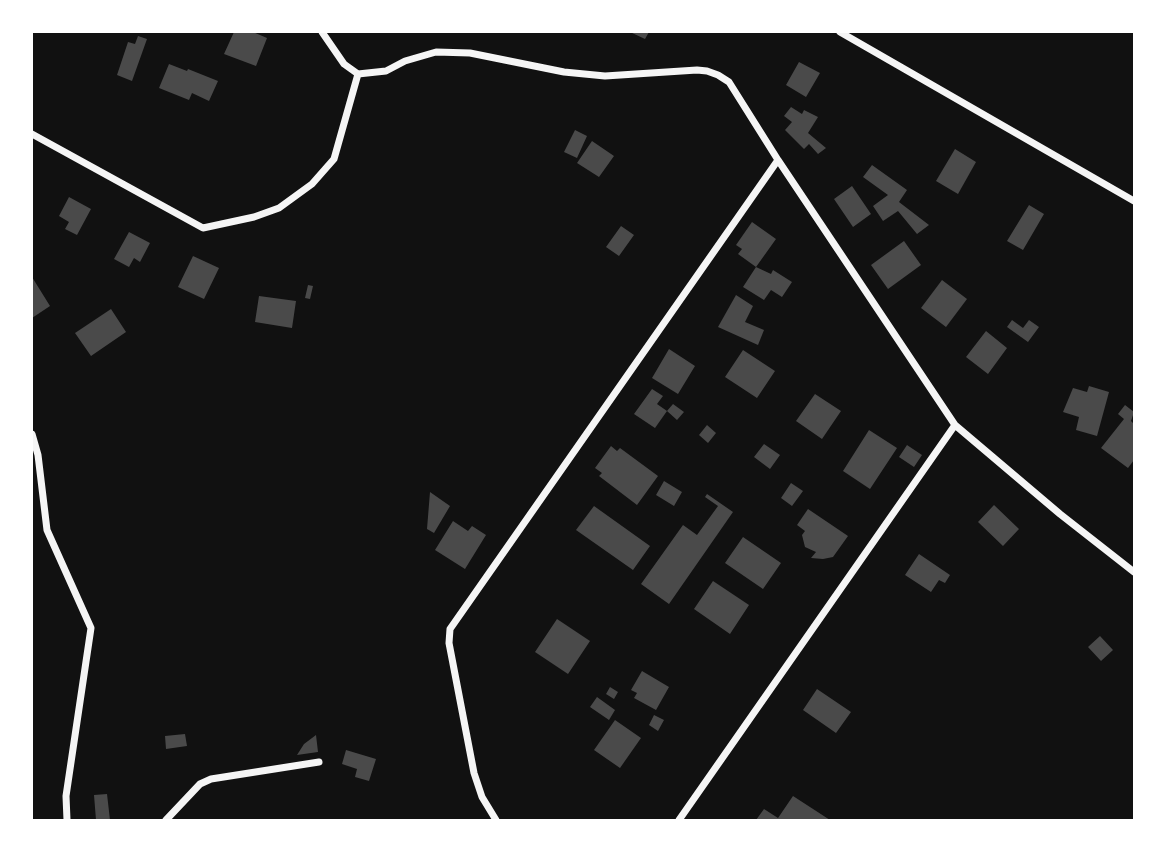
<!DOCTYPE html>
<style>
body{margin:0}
#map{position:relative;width:1166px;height:852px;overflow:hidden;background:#111;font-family:"DM Sans",sans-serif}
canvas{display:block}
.frame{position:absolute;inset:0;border:33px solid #fff;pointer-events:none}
</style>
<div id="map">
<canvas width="1166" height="852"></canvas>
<div class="frame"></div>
</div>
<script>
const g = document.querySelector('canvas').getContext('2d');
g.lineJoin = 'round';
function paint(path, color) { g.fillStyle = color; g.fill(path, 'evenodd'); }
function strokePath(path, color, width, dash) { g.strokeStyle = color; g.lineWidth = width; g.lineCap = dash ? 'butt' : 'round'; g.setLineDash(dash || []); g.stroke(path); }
const building = new Path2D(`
 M234 32H253L267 38 256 66 224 54Z
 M630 32H649L645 39Z
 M138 36 147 39 132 81 117 75 128 42 135 44Z
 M799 62 820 73 806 97 786 85Z
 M169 64 187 71 188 69 218 81 209 101 192 93 189 100 159 88Z
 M791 107 802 114 804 110 818 117 808 133 826 148 818 154 809 144 804 149 785 130 792 122 784 116Z
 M575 130 587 136 577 158 564 152Z
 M592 141 614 156 599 177 577 163Z
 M955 149 976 162 958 194 936 181Z
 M872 165 907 190 899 202 929 225 917 234 898 211 883 221 873 206 888 195 863 177Z
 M852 186 871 214 853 227 834 199Z
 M69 197 91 209 77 235 65 229 69 222 59 216Z
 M1029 205 1044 214 1023 250 1007 241Z
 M752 222 776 239 756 267 738 254 742 249 736 245Z
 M621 226 634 235 619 256 606 247Z
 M129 232 150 243 140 262 134 258 129 267 114 259Z
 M904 241 921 265 888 289 871 265Z
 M193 256 219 268 204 299 178 287Z
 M756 267 771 274 773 270 792 282 782 297 771 290 764 300 743 287Z
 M32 277 50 306 32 318Z
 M942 280 967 299 946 327 921 308Z
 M308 285 313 286 310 299 305 298Z
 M736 295 753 306 745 322 764 330 758 345 718 327Z
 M259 296 296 301 292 328 255 322Z
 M111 309 126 332 91 356 75 333Z
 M1012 320 1023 328 1029 320 1039 327 1028 342 1007 327Z
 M986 331 1007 348 988 374 966 357Z
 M669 349 695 366 678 394 652 378Z
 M743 350 775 371 757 398 725 377Z
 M1089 386 1109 392 1097 436 1076 430 1079 417 1063 412 1073 388 1087 392Z
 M652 389 663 396 657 404 667 411 655 428 634 414Z
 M815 394 841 411 822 439 796 421Z
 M673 404 684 412 677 420 667 411Z
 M1125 405 1134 412 1131 421 1134 424V460L1128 468 1101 448 1124 419 1118 414Z
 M707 425 716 433 708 443 699 435Z
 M869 430 897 448 870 489 843 471Z
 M764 444 780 455 770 469 754 457Z
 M907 445 922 455 914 467 899 457Z
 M611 446 617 451 620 448 658 476 637 505 599 476 602 473 595 468Z
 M664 481 682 492 674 506 656 495Z
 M791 483 803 491 792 506 781 498Z
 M430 492 450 506 434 533 427 529Z
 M707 494 733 512 669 604 641 584 683 525 697 535 718 506 705 497Z
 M994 505 1019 529 1003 546 978 522Z
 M594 506 650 546 633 570 576 530Z
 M808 509 848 536 833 557 823 559 811 558 816 552 805 547 802 535 805 531 797 525Z
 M453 521 468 531 472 526 486 535 465 569 435 550Z
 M743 537 781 563 763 589 725 563Z
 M919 554 950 575 945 583 939 580 931 592 905 575Z
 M713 581 749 605 730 634 694 609Z
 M557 619 590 641 568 674 535 652Z
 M1100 636 1113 650 1101 661 1088 647Z
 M642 671 669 687 656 710 634 698 637 693 631 690Z
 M610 687 618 692 614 699 606 694Z
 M817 689 851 712 836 733 803 710Z
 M597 697 615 710 609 720 590 707Z
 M654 715 664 720 658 731 649 725Z
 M615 720 641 738 620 768 594 750Z
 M185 734 187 746 166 749 165 736Z
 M316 735 318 752 297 755 304 744Z
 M346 750 376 759 369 781 355 777 357 769 342 764Z
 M107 794 110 820H96L94 795Z
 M793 796 830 820H756L764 809 778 818Z`);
const minor = new Path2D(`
 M322 32 344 64 358 74 386 71 405 61 436 52 470 53 564 72 605 76 697 70 707 71 718 75 729 82 778 160 955 425 1060 514 1134 572
 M840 32 1134 201
 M32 134 203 228 254 217 279 208 312 184 334 159 358 74
 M32 434 38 455 47 530 91 628 66 796 67 820
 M166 820 200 784 211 779 319 762
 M496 820 482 797 474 773 449 643 450 629 778 160
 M679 820 955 425`);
paint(building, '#4a4a4a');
strokePath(minor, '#f5f5f5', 7);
</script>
